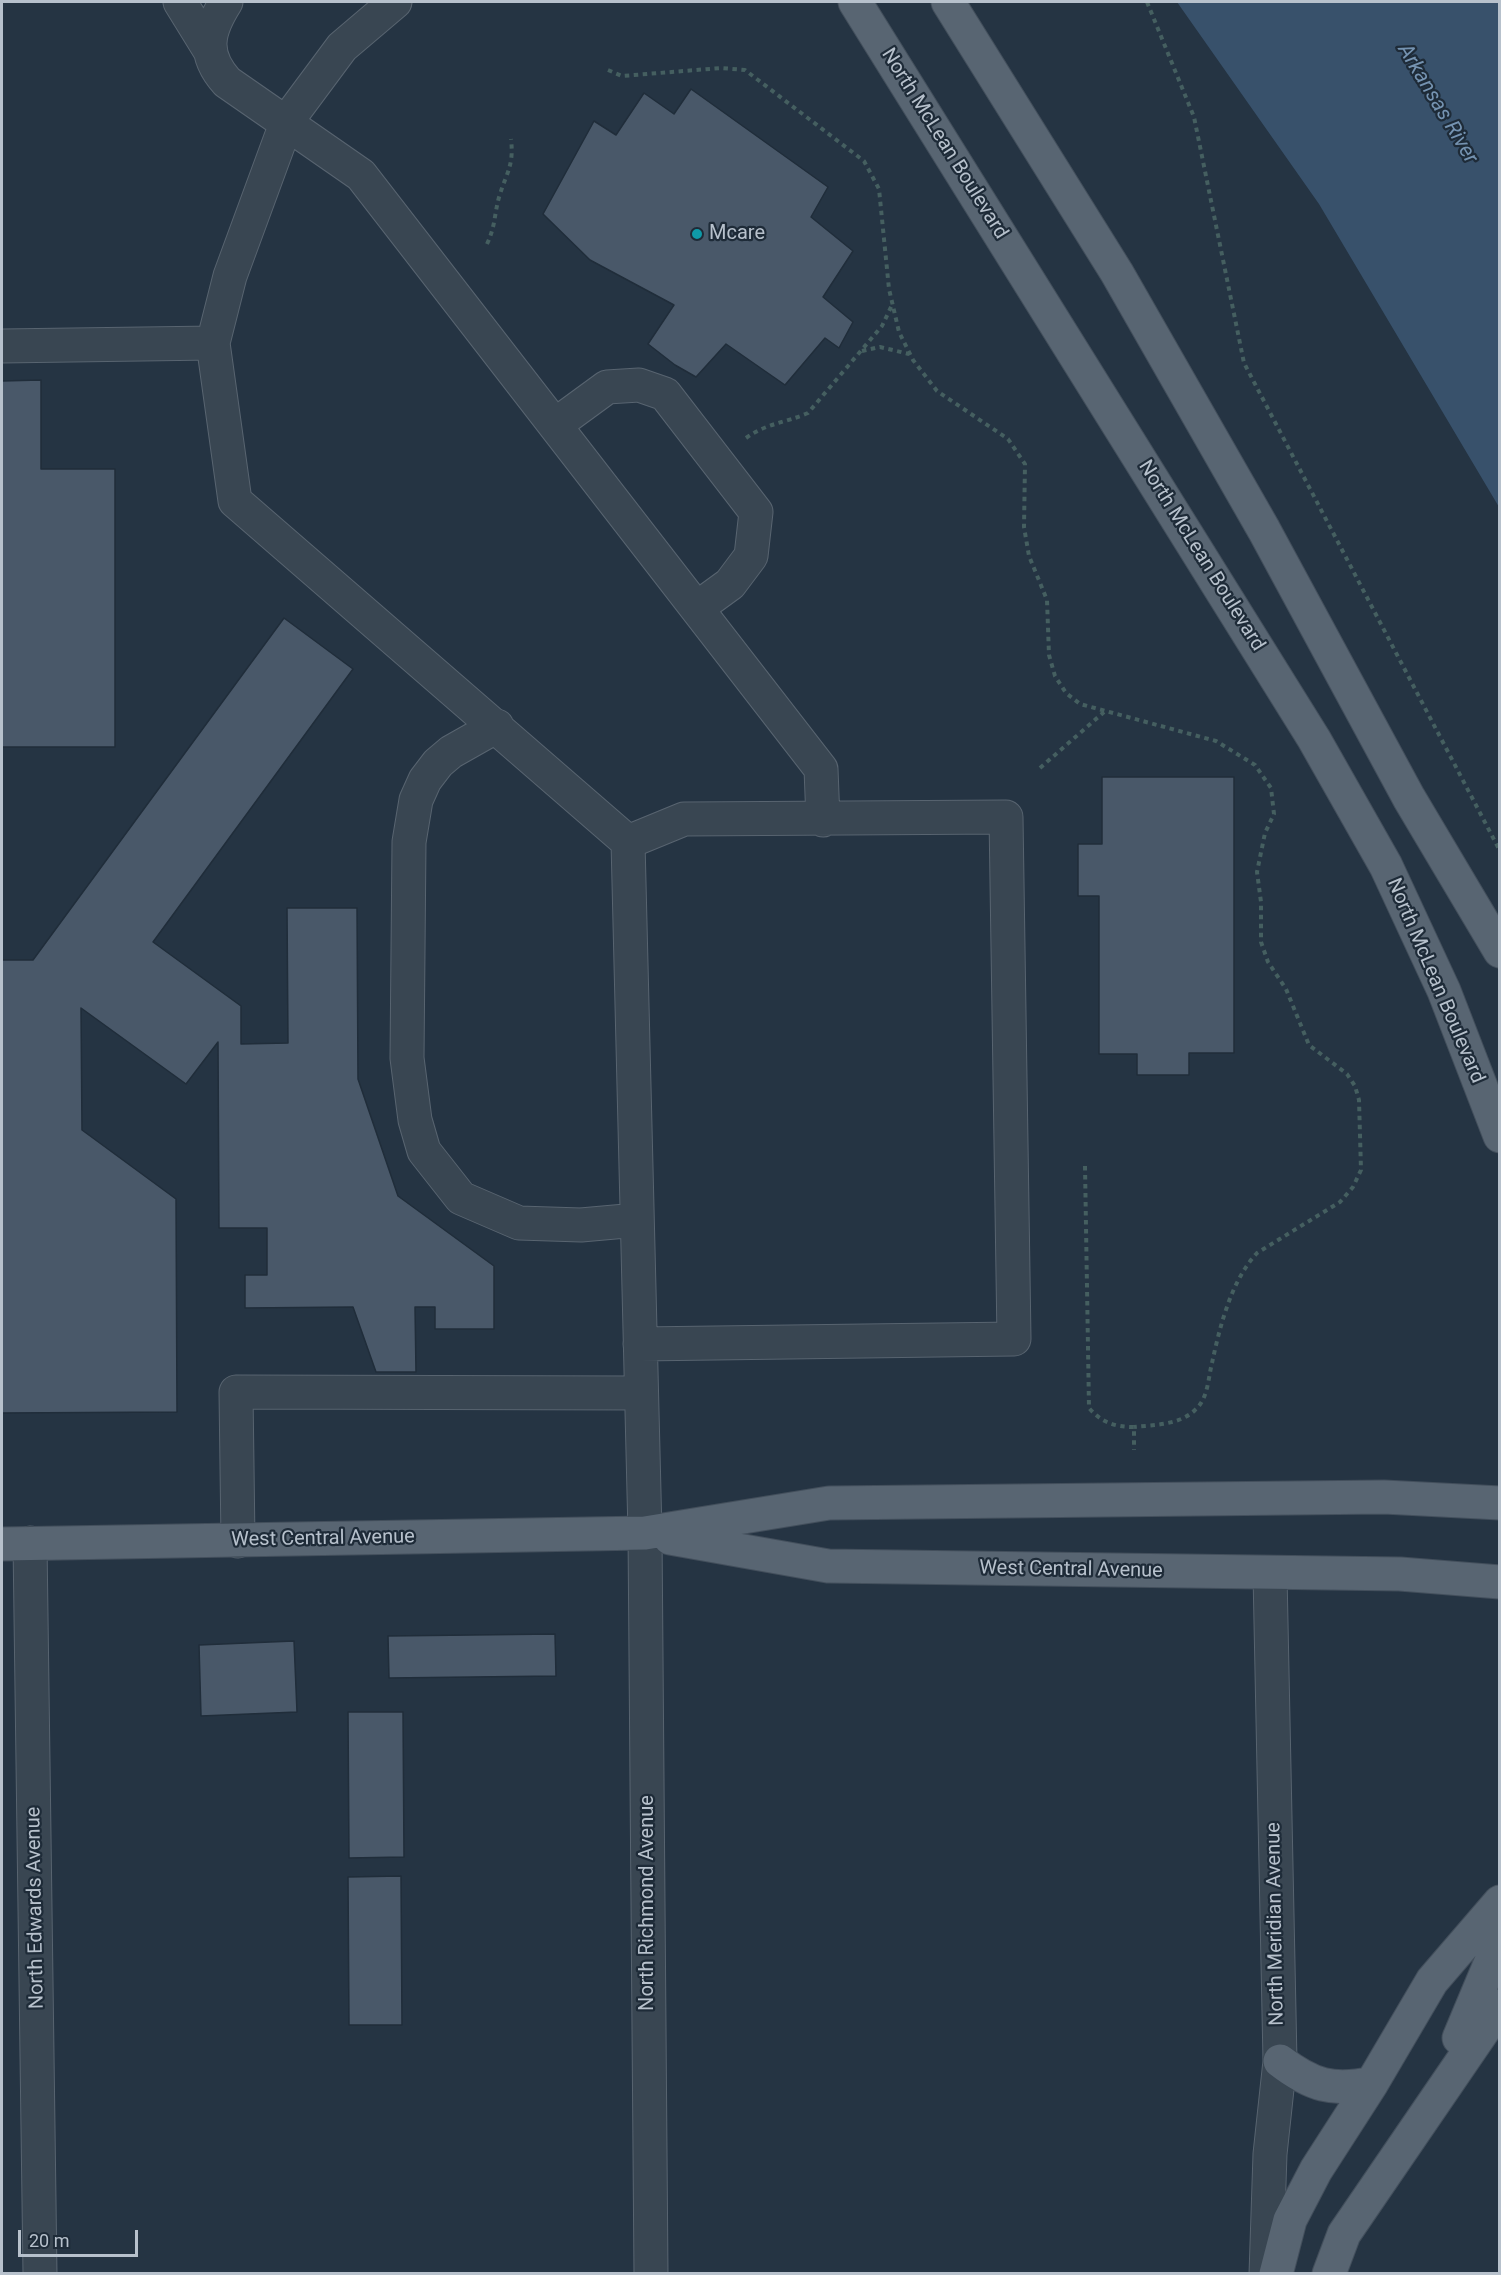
<!DOCTYPE html>
<style>
body{margin:0}
#map{position:relative;width:1501px;height:2275px;overflow:hidden;background:#253443;font-family:Roboto,sans-serif}
canvas{display:block}
.frame{position:absolute;inset:0;border:3px solid #b7c1cc;pointer-events:none}
.scale{position:absolute;left:18px;top:2230px;width:120px;height:27px;box-sizing:border-box;border:3px solid #b7c1cc;border-top:0;padding-left:8px;font-size:18px;line-height:21px;white-space:nowrap;color:#b7c1cc;-webkit-text-stroke:4px #1e2b38;paint-order:stroke}
</style>
<div id="map">
<canvas width="1501" height="2275"></canvas>
<div class="frame"></div>
<div class="scale">20 m</div>
</div>
<script>
const g = document.querySelector('canvas').getContext('2d');
g.lineJoin = 'round';
function paint(path, color) { g.fillStyle = color; g.fill(path, 'evenodd'); }
function strokePath(path, color, width, dash) { g.strokeStyle = color; g.lineWidth = width; g.lineCap = dash ? 'butt' : 'round'; g.setLineDash(dash || []); g.stroke(path); }
function label(font, color, halo, rows, align = 'center') {
  g.font = font + ' Roboto,sans-serif'; g.lineWidth = 4.5; g.setLineDash([]); g.textBaseline = 'middle'; g.strokeStyle = halo; g.fillStyle = color; for (const [text, x, y, turn = 0] of rows) {
    g.save(); g.translate(x, y); g.rotate((+turn || 0) * Math.PI / 180); g.textAlign = isNaN(turn) ? turn : align; if (halo) g.strokeText(text, 0, 0); g.fillText(text, 0, 0); g.restore();
  }
}
const water = new Path2D(`
 M1177 2H1499V507L1319 204Z`);
const building = new Path2D(`
 M691 89 828 187 811 217 853 251 823 297 853 322 839 348 825 338 785 385 726 344 696 377 675 365 648 344 674 305 590 260 543 214 594 121 616 135 644 93 674 114Z
 M41 380V469H115V747H2V381Z
 M284 618 353 669 153 942 241 1006V1044L288 1043 287 908H357L358 1079 398 1196 494 1266V1329H435V1307H415L416 1372H376L353 1307 245 1308V1275H267V1228H219L218 1042 186 1084 81 1008 82 1130 176 1199 177 1412 2 1413V960H33Z
 M1102 777H1234V1053H1189V1075H1137V1054H1099V896H1078V844H1102Z
 M555 1634 556 1676 389 1678 388 1636Z
 M294 1641 297 1712 201 1716 199 1645Z
 M348 1712H403L404 1857 349 1858Z
 M401 1876 402 2025H349L348 1877Z`);
const path = new Path2D(`
 M1147 2 1194 117 1244 363 1500 851
 M608 70 622 76 721 68 745 70 864 161 879 189 889 289 899 332 913 360 937 391 1008 439 1025 464 1024 527 1029 556 1047 600 1049 655 1055 676 1066 693 1080 704 1216 741 1255 765 1271 788 1274 814 1265 833 1257 872 1261 902V942L1268 962 1286 989 1309 1045 1347 1074 1355 1086 1359 1100 1361 1170 1353 1187 1340 1202 1257 1253C1231 1281 1220 1326 1212 1363 1208 1379 1208 1399 1195 1410 1180 1425 1153 1425 1134 1427
 M487 244C496 225 494 213 500 194 507 172 514 165 511 139
 M862 351 880 347 909 354
 M746 438C767 423 785 423 808 413L882 326 892 305
 M1040 768 1104 712
 M1085 1166 1089 1408C1101 1422 1114 1427 1134 1427V1450`);
const minor = new Path2D(`
 M180 2 209 49
 M226 2C207 32 202 54 227 82L361 175 821 769 823 820
 M213 343 235 501 628 842 645 1533 651 2274
 M2 346 213 343 230 276 287 121 342 47 395 2
 M555 425 607 387 639 385 665 394 756 512 751 556 730 584 697 608
 M497 726 451 752 438 763 425 780 416 800 409 842 407 1058 415 1120 424 1151 461 1198 519 1223 581 1225 637 1220
 M628 842 684 819 1006 817 1014 1339 640 1344
 M238 1541 236 1392 641 1393
 M30 1543 40 2274
 M1266 2274 1270 2154 1280 2061 1270 1574`);
const major = new Path2D(`
 M855 2 1314 739 1386 866 1444 991 1500 1136
 M948 2 1117 273 1264 530 1409 798 1500 951
 M670 1538 828 1566 1400 1574 1500 1582
 M2 1544 645 1533 829 1503 1384 1497 1500 1503
 M1459 2038 1500 1940
 M1280 2061C1311 2085 1333 2092 1372 2083
 M1276 2274 1290 2220 1316 2170 1372 2083 1432 1981 1500 1902
 M1329 2274 1344 2234 1500 2006`);
const markers = [
 [697,234,6,"#0f9aa8"]
];
const streetNames = [
 ["North McLean Boulevard",944,144,58],
 ["North McLean Boulevard",1201,556,58],
 ["North McLean Boulevard",1435,981,67],
 ["West Central Avenue",323,1539,-1],
 ["West Central Avenue",1071,1570,1],
 ["North Richmond Avenue",648,1903,-90],
 ["North Edwards Avenue",36,1908,-91],
 ["North Meridian Avenue",1276,1924,-91]
];
const poiNames = [
 ["Mcare",709,234]
];
const waterNames = [
 ["Arkansas River",1437,104,59]
];
paint(water, '#38516b');
paint(building, '#495869');
strokePath(building, '#202d3a', 1.5);
strokePath(minor, '#586470', 35);
strokePath(major, '#434f5c', 35);
strokePath(path, '#455f60', 4, [4.5, 4.5]);
strokePath(minor, '#394652', 33);
strokePath(major, '#586572', 33);
for (const [x, y, r, color] of markers) { const dot = new Path2D(); dot.arc(x, y, r, 0, 2 * Math.PI); g.fillStyle = color; g.fill(dot); strokePath(dot, '#1e2b38', 2); }
label('20px', '#b7c1cc', '#1e2b38', streetNames);
label('20px', '#b7c1cc', '#1e2b38', poiNames, 'left');
label('italic 21px', '#7593b1', '#1e2b38', waterNames);
</script>
